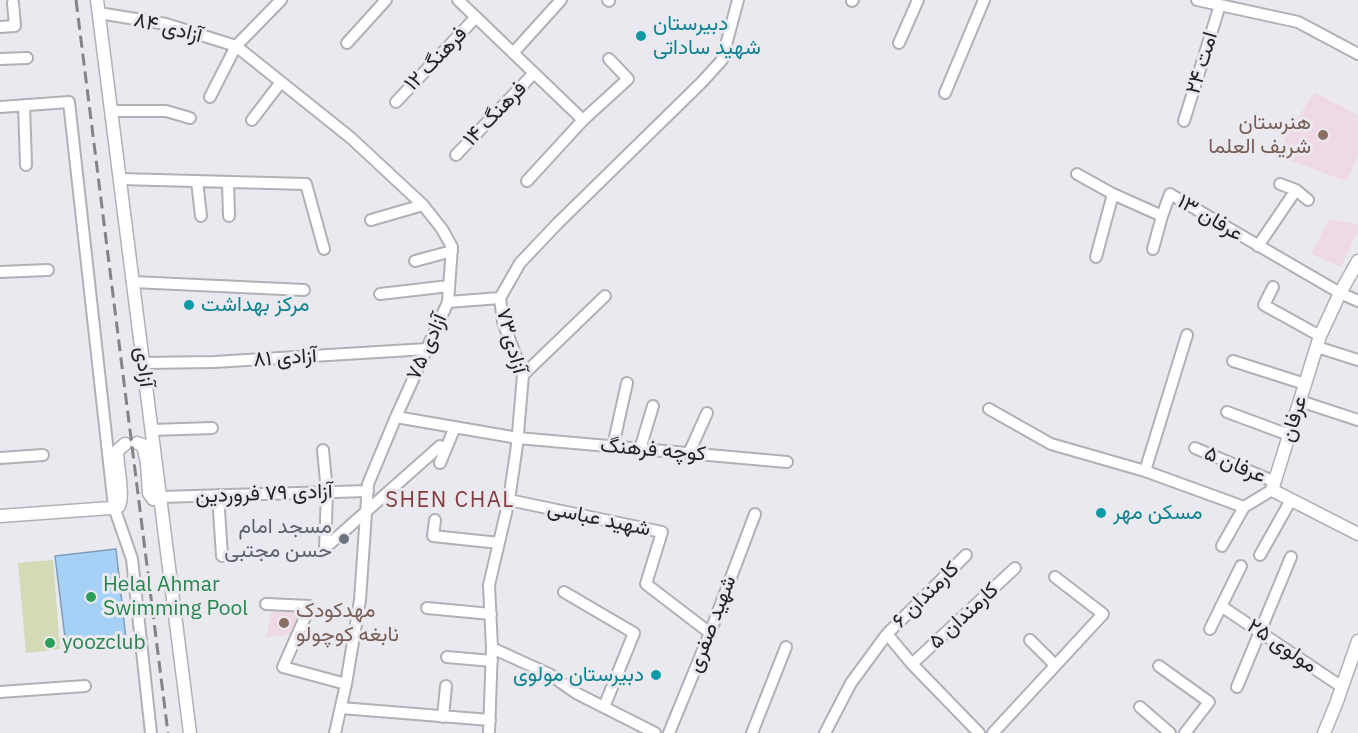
<!DOCTYPE html>
<meta charset="utf-8">
<style>
body{margin:0}
canvas{display:block;background:#eae9ef}
</style>
<canvas width="1358" height="733"></canvas>
<script>
const g = document.querySelector('canvas').getContext('2d');
g.lineJoin = 'round';
function paint(path, color) { g.fillStyle = color; g.fill(path, 'evenodd'); }
function strokePath(path, color, width, dash) { g.strokeStyle = color; g.lineWidth = width; g.lineCap = dash ? 'butt' : 'round'; g.setLineDash(dash || []); g.stroke(path); }
function label(font, color, halo, rows, align = 'center') {
  g.font = font + ' "IBM Plex Sans",Vazirmatn,sans-serif'; g.lineWidth = 6; g.setLineDash([]); g.textBaseline = 'middle'; g.strokeStyle = halo; g.fillStyle = color; for (const [text, x, y, turn = 0] of rows) {
    g.save(); g.translate(x, y); g.rotate((+turn || 0) * Math.PI / 180); g.textAlign = isNaN(turn) ? turn : align; if (halo) g.strokeText(text, 0, 0); g.fillText(text, 0, 0); g.restore();
  }
}
const education = new Path2D(`
 M1314 92 1358 115V157L1346 181 1275 155Z
 M1329 219 1358 224V231L1341 267 1311 254Z
 M305 608 294 634 266 637 271 612Z`);
const green = new Path2D(`
 M53 560 60 649 26 653 18 563Z`);
const water = new Path2D(`
 M116 549 126 639 66 646 55 556Z`);
const minor = new Path2D(`
 M458 0 583 120
 M608 0 609 1
 M1197 0 1298 22 1358 54
 M852 1 853 0
 M99 13 166 24 236 46 351 138 423 205 442 229 452 247 448 302 396 417 368 484 360 600 346 684 335 733
 M0 27 15 26 13 3
 M347 43 386 0
 M899 43 918 0
 M513 53 561 0
 M0 59 27 58
 M945 93 984 0
 M210 97 236 46 281 0
 M396 102 476 17
 M24 105 26 165
 M0 107 69 102 114 507 132 559 151 733
 M111 111H166L190 118
 M252 120 281 82
 M1184 121 1220 5
 M456 155 534 73
 M1077 174 1113 194
 M120 179 306 184 324 249
 M197 181 201 216
 M527 181 583 120 628 79 609 59
 M228 182 229 216
 M1296 190 1308 200
 M371 220 423 205
 M1258 246 1296 190 1280 184
 M1153 249 1162 216
 M1096 257 1113 194 1162 216 1170 194 1340 293 1358 301
 M415 261 452 251
 M0 272 48 270
 M133 282 304 290
 M1273 287 1264 305 1320 336
 M380 294 449 286
 M448 302 500 298
 M1317 347 1358 360
 M1233 361 1305 384
 M143 363 214 362 427 349
 M523 375 605 296
 M1300 401 1358 420
 M989 409 1051 444 1145 471 1244 507
 M1227 412 1289 435
 M396 417 518 438 787 462
 M152 430 212 428
 M613 446 627 383
 M1195 448 1275 482
 M640 449 653 406
 M323 450 327 492 325 548 440 446
 M689 453 707 413
 M0 458 43 455
 M440 463 455 427
 M1145 471 1187 335
 M218 495 222 556
 M160 497 368 491
 M509 500 662 532 646 584 710 633
 M435 520 433 536 499 543
 M1222 546 1244 507 1272 490
 M1260 555 1291 500
 M564 592 634 633 604 707
 M266 604 310 606 283 667 346 684
 M1221 606 1342 687
 M427 608 491 614
 M1210 629 1241 566
 M887 634 912 664 979 733
 M1030 640 1055 665
 M492 648 549 674 576 693 655 733
 M447 657 492 661
 M912 664 1015 568
 M1159 666 1209 702 1185 733
 M1237 687 1291 557
 M0 692 85 686
 M1140 707 1170 733
 M341 708 490 720
 M443 717 446 686
 M489 733 492 648 489 585 509 500 517 445 523 375 503 322 500 298 520 263 558 223 701 83 722 60 738 0
 M669 733 710 633 755 514
 M752 733 786 647
 M825 733 851 683 887 634 966 555
 M993 733 1103 614 1055 577`);
const tertiary = new Path2D(`
 M97 0 190 733
 M1358 261 1340 293 1320 336 1272 490 1358 534
 M137 443 143 445 147 463 149 493 153 499 160 497
 M0 516 111 508 119 506C124 494 117 466 117 451L125 444
 M1324 733 1336 704 1358 641`);
const rail = new Path2D(`
 M76 0 168 733`);
const markers = [
 [641,36,6,"#0f9aa8"],
 [1323,135,6,"#8d6e63"],
 [189,305,6,"#0f9aa8"],
 [1101,513,6,"#0f9aa8"],
 [344,539,6,"#6b7280"],
 [91,597,6,"#2e9e5b"],
 [284,623,6,"#8d6e63"],
 [50,643,6,"#2e9e5b"],
 [656,675,6,"#0f9aa8"]
];
const cultureNames = [
 ["دبیرستان",653,24],
 ["شهید ساداتی",653,48],
 ["مرکز بهداشت",201,305],
 ["مسکن مهر",1113,513],
 ["دبیرستان مولوی",644,675,"right"]
];
const streetNames = [
 ["آزادی ۸۴",168,28,14],
 ["فرهنگ ۱۲",436,59,-46],
 ["امت ۲۴",1202,63,-73],
 ["فرهنگ ۱۴",495,114,-46],
 ["عرفان ۱۳",1210,218,30],
 ["آزادی۷۳",511,341,75],
 ["آزادی ۷۵",427,347,-66],
 ["آزادی ۸۱",285,358,-4],
 ["آزادی",144,367,83],
 ["عرفان",1294,419,-73],
 ["کوچه فرهنگ",653,450,5],
 ["عرفان ۵",1235,465,23],
 ["آزادی ۷۹ فروردین",264,494,-2],
 ["شهید عباسی",599,519,12],
 ["کارمندان ۶",926,595,-45],
 ["کارمندان ۵",964,616,-43],
 ["شهید صفری",712,624,-69],
 ["مولوی ۲۵",1282,646,34]
];
const educationNames = [
 ["هنرستان",1311,123],
 ["شریف العلما",1311,147],
 ["مهدکودک",296,611,"left"],
 ["نابغه کوچولو",296,635,"left"]
];
const worshipNames = [
 ["مسجد امام",332,527],
 ["حسن مجتبی",332,551]
];
const leisureNames = [
 ["Helal Ahmar",103,585],
 ["Swimming Pool",103,609],
 ["yoozclub",62,643]
];
const neighbourhoodNames = [
 ["SHEN CHAL",450,501]
];
paint(education, '#efd9e6');
paint(green, '#d4dab5');
paint(water, '#a6d1f6');
strokePath(water, '#7f9db8', 1.5);
strokePath(minor, '#b0b0b6', 14);
strokePath(tertiary, '#b0b0b6', 15);
strokePath(minor, '#fff', 10);
strokePath(tertiary, '#fff', 12);
strokePath(rail, '#848387', 3, [12, 6]);
for (const [x, y, r, color] of markers) { const dot = new Path2D(); dot.arc(x, y, r, 0, 2 * Math.PI); g.fillStyle = color; g.fill(dot); strokePath(dot, '#eae9ef', 2); }
label('21px', '#0d838f', '#eae9ef', cultureNames, 'left');
label('21px', '#242426', '#eae9ef', streetNames);
label('21px', '#785e54', '#eae9ef', educationNames, 'right');
label('21px', '#5b616d', '#eae9ef', worshipNames, 'right');
label('21px', '#27864d', '#eae9ef', leisureNames, 'left');
g.letterSpacing = '1.5px';
label('22px', '#843c3e', '#eae9ef', neighbourhoodNames);
g.letterSpacing = '0px';
</script>
